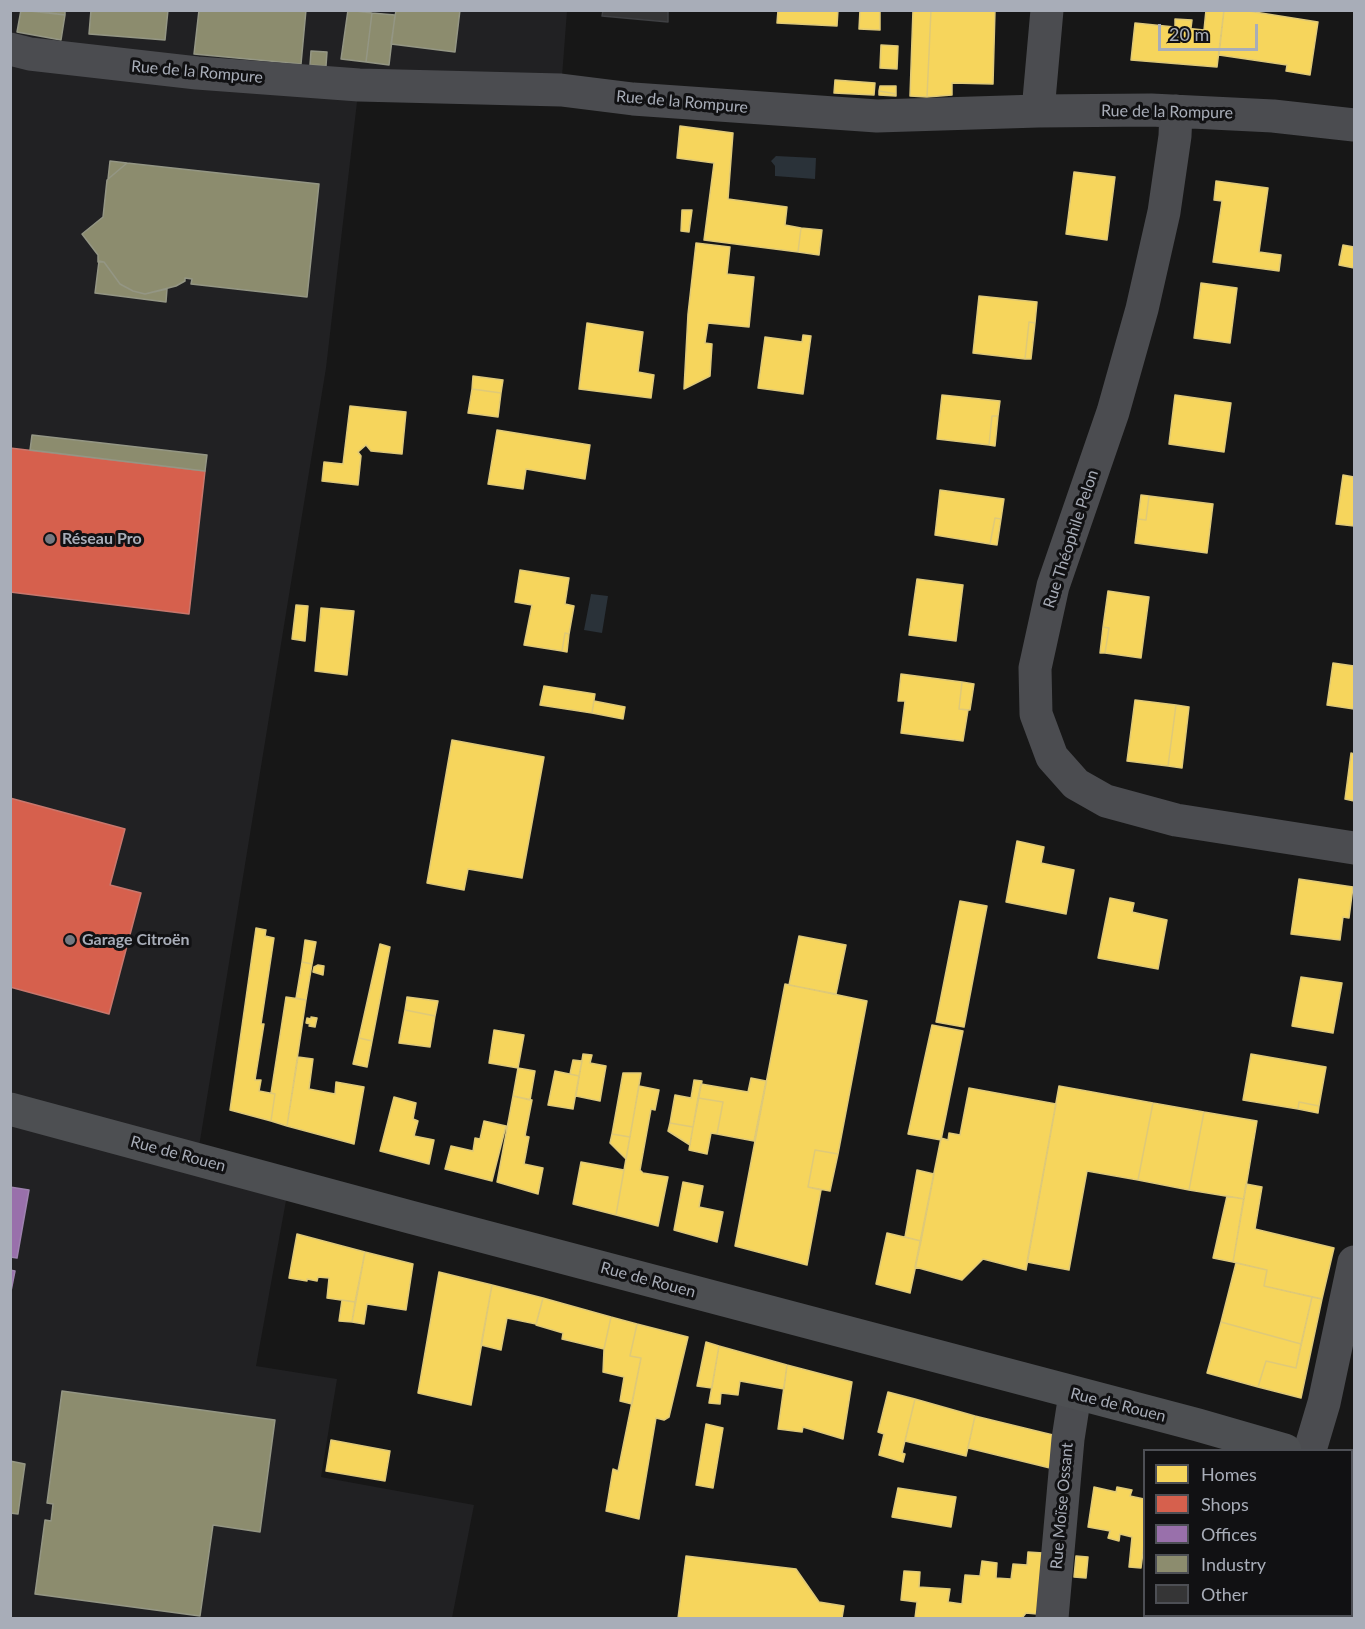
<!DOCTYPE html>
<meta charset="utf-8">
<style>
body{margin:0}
#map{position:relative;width:1365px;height:1629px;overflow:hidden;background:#171717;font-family:Lato,sans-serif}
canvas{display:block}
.frame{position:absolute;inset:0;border:12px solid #a8adb8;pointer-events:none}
.legend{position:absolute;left:1143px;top:1449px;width:210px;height:168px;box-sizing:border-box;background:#111113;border:2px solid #4d4f55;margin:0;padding:8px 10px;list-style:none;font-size:18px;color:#a8adb8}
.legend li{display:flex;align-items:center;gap:12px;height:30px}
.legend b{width:30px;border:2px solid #4d4f55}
.scale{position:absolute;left:1158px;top:24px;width:100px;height:27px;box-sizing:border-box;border:3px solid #a8adb8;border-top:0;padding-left:8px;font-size:18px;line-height:21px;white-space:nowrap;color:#a8adb8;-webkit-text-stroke:4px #111113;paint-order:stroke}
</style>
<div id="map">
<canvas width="1365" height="1629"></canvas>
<div class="frame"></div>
<ul class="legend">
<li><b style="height:16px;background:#f6d55c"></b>Homes</li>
<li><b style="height:16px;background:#d6604d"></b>Shops</li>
<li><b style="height:16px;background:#9970ab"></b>Offices</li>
<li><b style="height:16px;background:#8c8c6e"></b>Industry</li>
<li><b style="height:16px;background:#353536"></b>Other</li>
</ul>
<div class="scale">20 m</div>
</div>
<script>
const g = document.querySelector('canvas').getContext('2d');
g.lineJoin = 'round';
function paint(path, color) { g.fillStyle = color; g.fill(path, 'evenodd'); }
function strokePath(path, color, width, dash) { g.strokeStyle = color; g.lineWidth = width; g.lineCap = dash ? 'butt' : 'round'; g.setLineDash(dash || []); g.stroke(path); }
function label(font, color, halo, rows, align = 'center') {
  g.font = font + ' Lato,sans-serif'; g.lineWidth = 6; g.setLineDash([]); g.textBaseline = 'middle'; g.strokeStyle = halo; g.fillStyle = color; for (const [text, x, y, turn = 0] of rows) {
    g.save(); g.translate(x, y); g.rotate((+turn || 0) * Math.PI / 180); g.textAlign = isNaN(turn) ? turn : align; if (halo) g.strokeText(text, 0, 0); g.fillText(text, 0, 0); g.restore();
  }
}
const built = new Path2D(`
 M11 11H567L561 90 359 85 326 368 197 1159 289 1184 256 1366 337 1379 321 1477 474 1505 452 1618H11Z`);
const water = new Path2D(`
 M776 156 816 158 815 179 775 176V166L771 161Z
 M591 594 608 596 602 633 584 630Z`);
const homes = new Path2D(`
 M778 10H838L837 26 777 23Z
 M860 10H880V30L859 29Z
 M913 10H931L927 97 910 96Z
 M931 10H995L993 84 952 83V95L927 97Z
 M1206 10H1224L1217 67 1131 60 1135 23 1204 30Z
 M1224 10H1242L1318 22 1310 75 1286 71 1287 65 1219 55Z
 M1175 19 1192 20 1191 28 1175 27Z
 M881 45 898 46 897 69 880 68Z
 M835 80 875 83 874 95 834 93Z
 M880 86H896V94L879 91Z
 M879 91 896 94V96L879 95Z
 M680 126 733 133 728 199 787 207 785 225 801 228 798 252 704 240 714 163 677 158Z
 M1074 172 1115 177 1107 240 1066 234Z
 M1216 181 1268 188 1259 252 1281 255 1279 271 1213 262 1222 201 1214 200Z
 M682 210H692L689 232 681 231Z
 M801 228 822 230 819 255 798 252Z
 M696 243 730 247 727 274 754 277 749 327 708 323 705 343 712 344 710 376 684 389 688 314Z
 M1343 245 1354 247V268L1339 265Z
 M1201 283 1237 288 1230 343 1194 338Z
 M979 296 1037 302 1035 323 1029 322 1025 359 973 353Z
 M1029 322 1035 323 1031 359H1025Z
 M587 323 643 332 638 372 654 375 651 398 579 389Z
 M803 335 811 336 803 394 758 388 765 337 802 342Z
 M473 376 503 380 501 393 472 389Z
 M472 389 501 393 498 417 468 413Z
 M942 395 1000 401 998 416H992L989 445 937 439Z
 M1175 395 1231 403 1224 452 1169 444Z
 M350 406 406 412 402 454 371 451 366 445 358 452 361 456 358 485 322 481 324 462 343 464Z
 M992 416H998L995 446 989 445Z
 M497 430 590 445 585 479 526 469 523 489 488 484Z
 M1343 475 1354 477V526L1336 524Z
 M940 490 1004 499 1001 519 995 518 990 544 935 535Z
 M1141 495 1149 496 1146 520 1138 519Z
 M1149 496 1213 504 1207 553 1135 543 1138 519 1146 520Z
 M995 518 1001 519 997 545 990 544Z
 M520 570 569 578 565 604 574 606 569 634 565 633 562 651 524 645 532 605 515 602Z
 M917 579 963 585 956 641 909 635Z
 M1108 591 1149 597 1141 658 1105 653 1109 628 1103 627Z
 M296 605 308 606 305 641 292 639Z
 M321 608 354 611 347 675 315 671Z
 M1103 627 1109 628 1105 653H1100Z
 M565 633 569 634 567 652 562 651Z
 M1333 663 1354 666V709L1327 705Z
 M901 674 962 682 959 709 968 710 963 741 901 733 905 701H898Z
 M962 682 974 684 970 710 959 709Z
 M544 686 595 694 592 713 540 705Z
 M1135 700 1176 705 1168 766 1127 761Z
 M594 701 625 707 623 719 592 713Z
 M1176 705 1189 707 1182 768 1168 766Z
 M452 740 544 757 522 878 468 869 464 890 427 883Z
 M1351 753 1354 754V801L1345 799Z
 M1017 841 1044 847 1041 863 1074 870 1066 914 1006 902Z
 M1299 879 1353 887 1349 918 1343 917 1340 940 1291 934Z
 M1110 898 1134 903 1132 912 1167 920 1158 969 1098 958Z
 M960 901 987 906 964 1027 936 1022Z
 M256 928 266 930 265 936 274 938 261 1024H264L255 1080H261L259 1091 275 1094 271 1121 230 1110Z
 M799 936 846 945 836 994 789 985Z
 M305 940 316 942 312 964 302 962Z
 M380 944 390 947 372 1041 359 1038Z
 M302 962 312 964 306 1000 296 998Z
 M318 965 324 966 323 975 313 972 314 967Z
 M1301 977 1342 983 1333 1033 1292 1026Z
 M785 984 867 1001 838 1154 815 1150 808 1187 821 1190 807 1265 735 1246Z
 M286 997 306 1000 287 1126 271 1121 275 1094 271 1093Z
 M407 997 438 1001 435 1016 405 1010Z
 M405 1010 435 1016 430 1047 399 1043Z
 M311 1017 317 1018 315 1027 309 1026 310 1024 306 1023 307 1018 311 1019Z
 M932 1025 963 1031 941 1140 908 1134Z
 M494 1030 524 1035 518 1068 489 1063Z
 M359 1038 372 1041 367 1067 353 1064Z
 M583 1054 592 1055 590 1063 606 1066 600 1101 576 1096Z
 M1251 1054 1326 1067 1319 1106 1299 1102 1298 1109 1243 1100Z
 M298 1057 313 1059 309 1089 335 1094 336 1082 364 1087 354 1144 287 1126Z
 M573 1060 582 1061 579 1076 570 1074Z
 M518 1068 535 1071 530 1100 513 1096Z
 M555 1071 579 1076 573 1109 548 1105Z
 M623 1073H641L630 1137 612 1134Z
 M751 1078 766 1081 754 1141 717 1134 723 1102 698 1098 701 1084 748 1092Z
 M694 1080 702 1081 693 1127 670 1123 675 1095 691 1098Z
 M639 1086 659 1090 655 1110 651 1109 640 1170 643 1173 668 1177 658 1226 616 1215Z
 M1059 1086 1153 1103 1138 1180 1087 1171 1069 1270 1027 1262Z
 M969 1088 1056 1104 1026 1270 983 1259 962 1280 915 1267 941 1138 948 1140 949 1133 960 1135Z
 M513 1096 532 1100 525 1136 529 1137 524 1164 543 1168 538 1194 497 1182Z
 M394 1097 416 1103 413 1119 418 1121 414 1136 434 1140 429 1164 380 1151Z
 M698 1098 723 1102 717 1134 711 1133 707 1154 689 1150Z
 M1299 1102 1319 1106 1318 1113 1298 1109Z
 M1153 1103 1204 1112 1189 1190 1138 1180Z
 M1204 1112 1257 1121 1244 1199 1189 1190Z
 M484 1121 506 1126 492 1181 445 1169 451 1146 473 1151 475 1138 480 1139Z
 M670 1123 693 1127 690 1145 668 1131Z
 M612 1134 630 1137 626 1159 610 1143Z
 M815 1150 838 1154 830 1191 808 1187Z
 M581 1162 624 1170 616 1215 573 1204Z
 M917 1170 934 1174 921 1241 905 1237Z
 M683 1182 703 1186 699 1207 723 1212 717 1242 674 1230Z
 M1246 1184 1262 1187 1255 1229 1334 1248 1322 1299 1264 1286 1267 1270 1233 1262Z
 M1227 1196 1244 1199 1233 1262 1213 1258Z
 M887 1233 921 1241 910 1293 876 1284Z
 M297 1234 365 1252 355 1302 327 1298 329 1278 318 1277 317 1281 307 1279V1281L289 1278Z
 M365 1252 413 1264 406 1310 367 1304 364 1324 352 1322Z
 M1236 1263 1267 1270 1264 1286 1312 1297 1301 1344 1221 1322Z
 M439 1272 492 1285 471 1405 418 1393Z
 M492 1285 543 1298 536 1324 507 1318 501 1350 481 1345Z
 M1312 1297 1322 1299 1301 1398 1258 1387 1266 1361 1296 1368Z
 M543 1298 611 1317 604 1349 562 1339 563 1333 536 1325Z
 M342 1300 355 1302 352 1322 339 1321Z
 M611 1317 637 1324 630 1356 641 1358 632 1404 620 1401 624 1377 603 1372 604 1349Z
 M1221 1322 1301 1344 1296 1368 1266 1361 1258 1387 1207 1373Z
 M637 1324 688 1337 669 1417 664 1420 656 1418 639 1519 606 1511 613 1469 618 1471 641 1358 630 1356Z
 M706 1342 719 1346 712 1388 697 1386Z
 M719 1346 787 1365 784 1389 740 1381 738 1395 721 1393 720 1404 709 1403Z
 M787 1365 852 1382 843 1439 803 1427 802 1432 778 1429Z
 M888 1392 915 1399 902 1453 905 1454 903 1462 879 1455 884 1434 878 1432Z
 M915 1399 975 1416 966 1456 905 1441Z
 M975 1416 1053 1435 1050 1468 968 1448Z
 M706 1424 723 1428 713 1488 696 1485Z
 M331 1440 390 1451 385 1481 326 1471Z
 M1094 1487 1116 1492 1117 1487 1132 1490 1130 1496 1144 1499V1544L1141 1568 1129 1567 1132 1537 1120 1534 1119 1541 1108 1538 1110 1531 1088 1527Z
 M898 1488 956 1497 951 1527 892 1517Z
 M1352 1517 1354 1518V1579L1352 1578Z
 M1028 1552 1043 1553 1037 1614 1026 1613 1022 1618H915L917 1602 901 1600 904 1571 920 1572 919 1587 950 1589 948 1602 962 1604 965 1575 980 1576 982 1561 997 1563 996 1578 1011 1579 1013 1564 1027 1565Z
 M686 1556 796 1569 819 1602 844 1606 842 1618H678Z
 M1076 1556 1088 1557 1086 1578 1074 1577Z`);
const shops = new Path2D(`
 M10 448 205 471 189 614 10 592Z
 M10 798 125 829 110 885 141 893 109 1014 10 987Z`);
const offices = new Path2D(`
 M10 1187 29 1190 17 1258 10 1257Z
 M10 1270 15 1271 10 1296Z`);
const industry = new Path2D(`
 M21 10 65 15 61 40 17 32Z
 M30 10H65V15Z
 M91 10H168L165 40 89 34Z
 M199 10H306L301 64 194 54Z
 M348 10 372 13 366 62 341 59Z
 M396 10H460L455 52 391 44Z
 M372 13 395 15 389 65 366 62Z
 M311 51 327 52 326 66 310 65Z
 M110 161 127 163 108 179Z
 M127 163 319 184 307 297 191 284 192 279 185 278V281L176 286 145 294 133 291 120 284 104 262H98V255L82 234 103 217 107 180Z
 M99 261 104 262 120 284 133 291 145 294 167 289 166 302 95 293Z
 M32 435 207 455 205 471 30 450Z
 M62 1391 275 1420 260 1532 213 1525 200 1616 35 1594 45 1520 51 1521 53 1504 47 1503Z
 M10 1461 25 1464 18 1514 10 1513Z`);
const building = new Path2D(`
 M603 10H668V22L602 16Z`);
const minor = new Path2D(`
 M10 49 30 54 197 73 359 85 561 90 633 99 877 116 1038 111 1151 110 1273 116 1354 125
 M1038 111 1047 10
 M1176 111 1175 136 1164 212 1142 309 1113 412 1053 586 1035 668 1036 714 1052 757 1076 784 1106 801 1176 820 1354 848
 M1310 1450 1324 1403 1354 1262
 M1052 1618 1068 1439 1075 1394
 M1221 1618 1222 1616
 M1258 1618V1616`);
const major = new Path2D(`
 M10 1109 410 1217 1198 1425 1285 1450
 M1352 1470H1354`);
const markers = [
 [50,539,6,"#757880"],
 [70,940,6,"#757880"]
];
const streetNames = [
 ["Rue de la Rompure",197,72,5],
 ["Rue de la Rompure",682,102,5],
 ["Rue de la Rompure",1167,112,1],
 ["Rue Théophile Pelon",1071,539,-72],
 ["Rue de Rouen",178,1154,15],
 ["Rue de Rouen",648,1280,15],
 ["Rue de Rouen",1118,1405,14],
 ["Rue Moïse Ossant",1062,1506,-85]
];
const poiNames = [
 ["Réseau Pro",62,539],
 ["Garage Citroën",82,940]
];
paint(built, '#212123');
paint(water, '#2a3239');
paint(homes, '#f6d55c');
strokePath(homes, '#dfc978', 1.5);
paint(shops, '#d6604d');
strokePath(shops, '#c8776d', 1.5);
paint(offices, '#9970ab');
strokePath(offices, '#9e82af', 1.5);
paint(industry, '#8c8c6e');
strokePath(industry, '#949684', 1.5);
paint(building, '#353536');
strokePath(building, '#3f4043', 1.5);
strokePath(minor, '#4b4c50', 33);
strokePath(major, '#4d4f52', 33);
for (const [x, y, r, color] of markers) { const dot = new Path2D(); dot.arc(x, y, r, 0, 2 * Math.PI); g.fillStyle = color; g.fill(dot); strokePath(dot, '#111113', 2); }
label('16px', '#a8adb8', '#111113', streetNames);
label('bold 16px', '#a8adb8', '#111113', poiNames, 'left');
</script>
